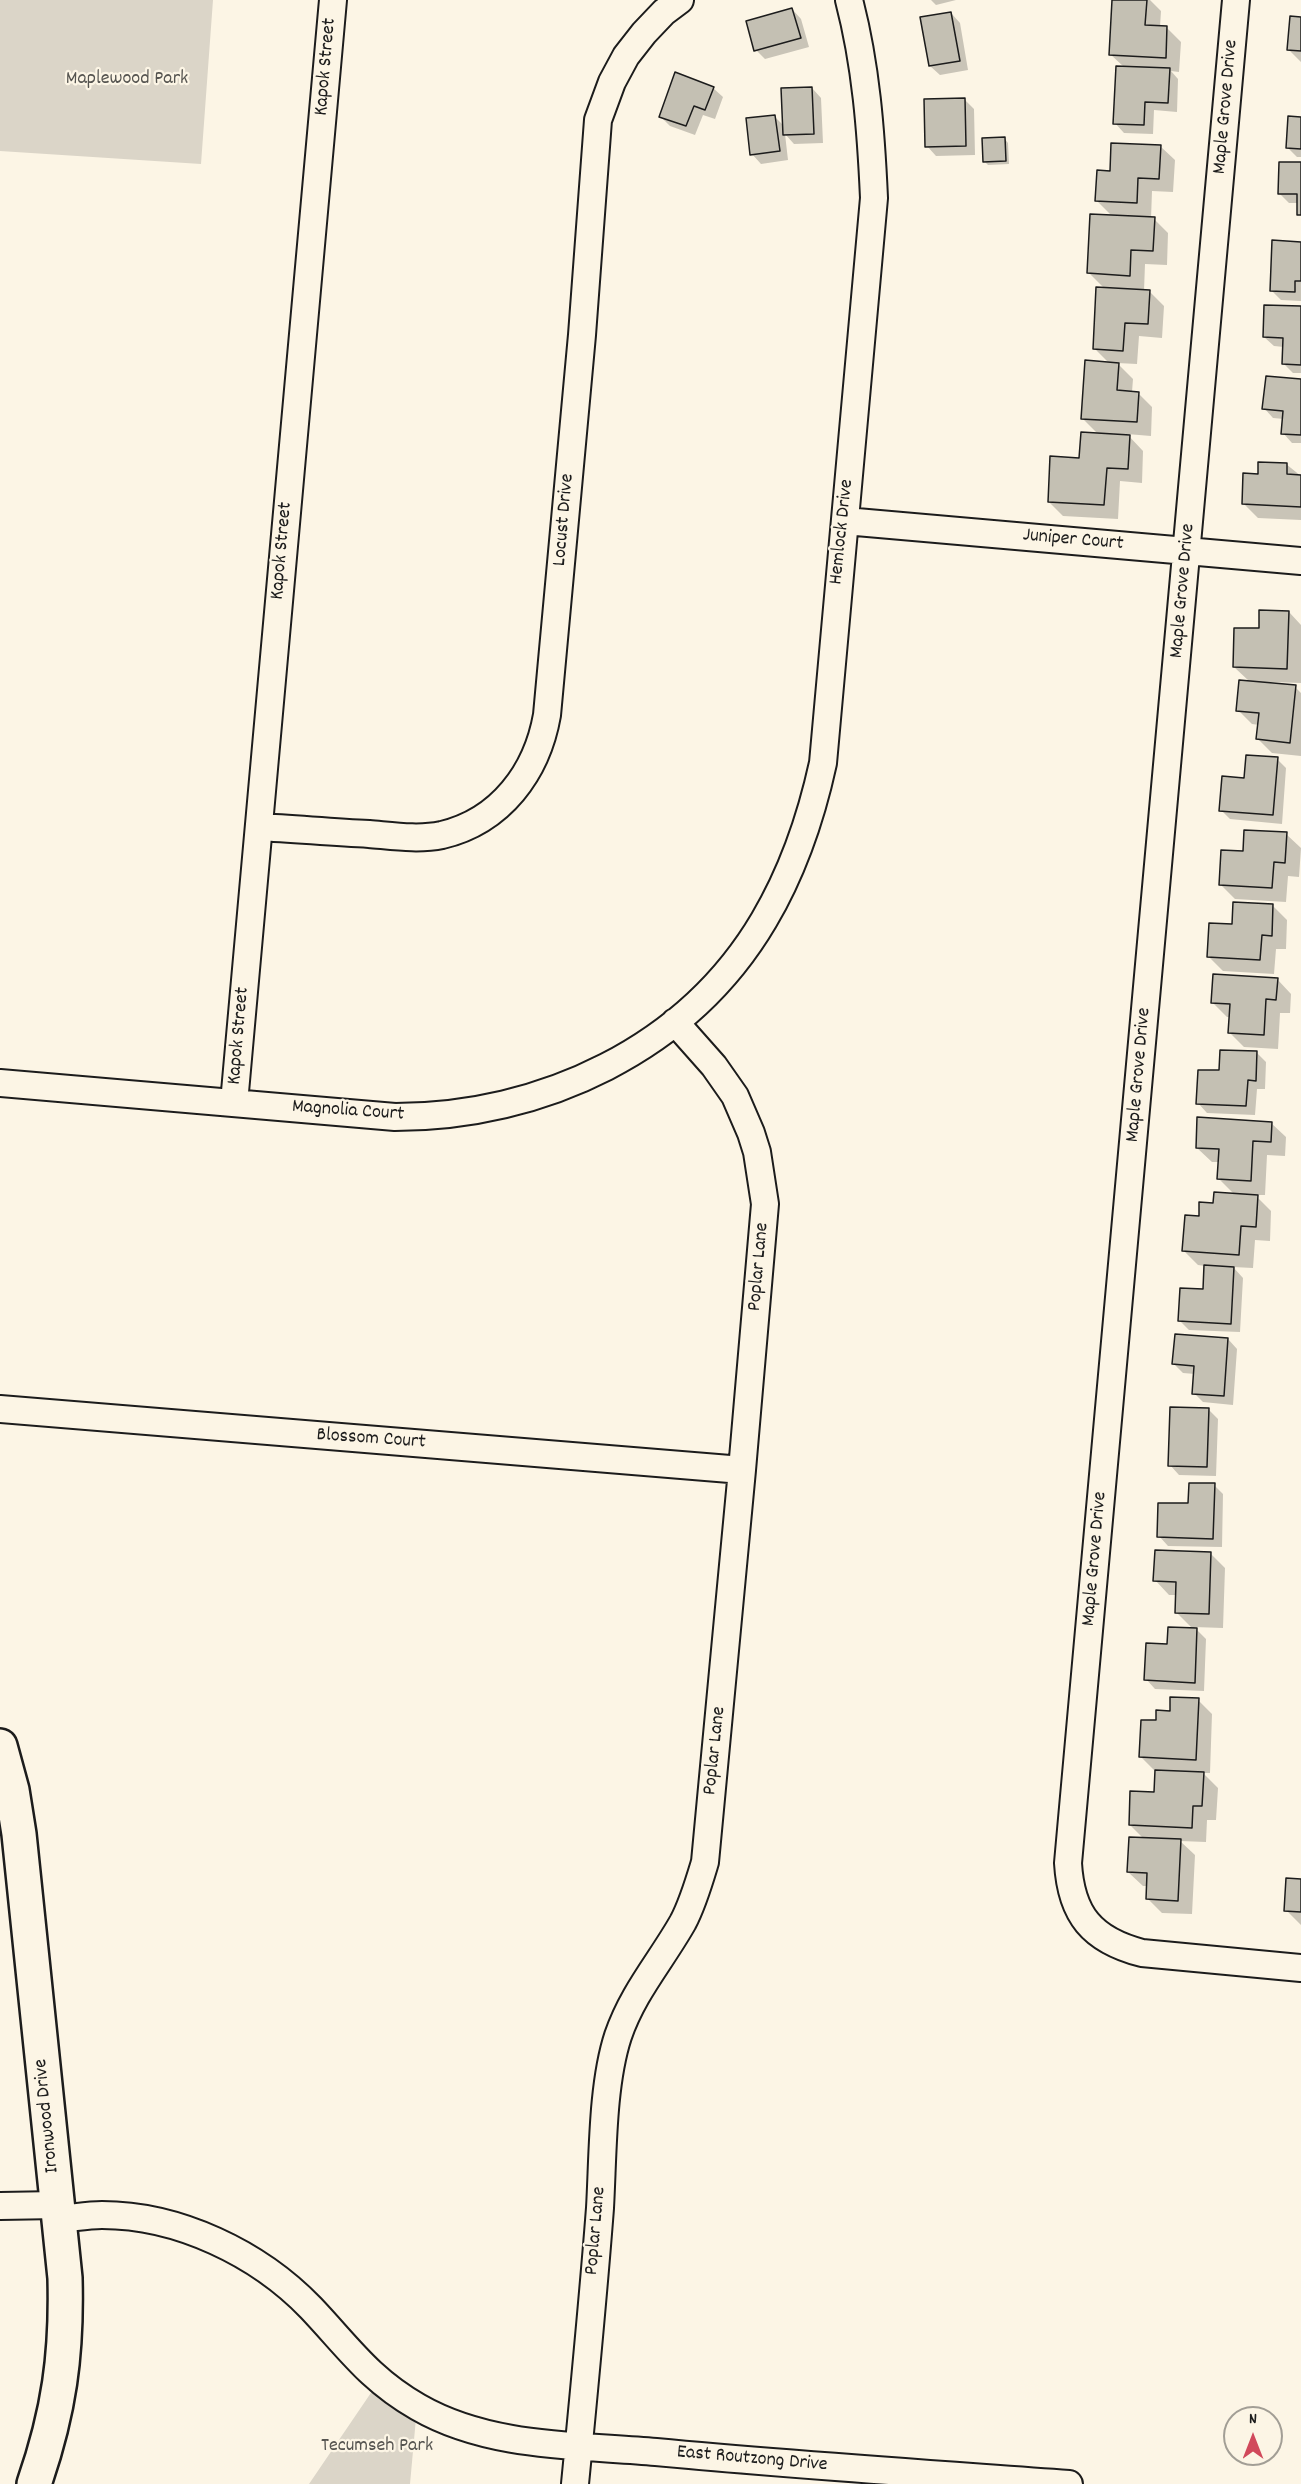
<!DOCTYPE html>
<style>
body{margin:0}
#map{position:relative;width:1301px;height:2484px;overflow:hidden;background:#fcf5e5;font-family:Dekko,sans-serif}
canvas{display:block}
.north{position:absolute;left:1223px;top:2406px;width:60px;height:60px;box-sizing:border-box;background:#fcf5e5;border:2px solid #a29e95;border-radius:50%;rotate:0deg;font-size:16px;font-weight:700;line-height:24px;text-align:center;color:#1c1c1c}
.north::after{content:'';display:block;margin:auto;width:21px;height:27px;background:#d1495b;clip-path:polygon(50% 0,100% 100%,50% 72%,0 100%)}
</style>
<div id="map">
<canvas width="1301" height="2484"></canvas>
<div class="north">N</div>
</div>
<script>
const g = document.querySelector('canvas').getContext('2d');
g.lineJoin = 'round';
function paint(path, color) { g.fillStyle = color; g.fill(path, 'evenodd'); }
function strokePath(path, color, width, dash) { g.strokeStyle = color; g.lineWidth = width; g.lineCap = dash ? 'butt' : 'round'; g.setLineDash(dash || []); g.stroke(path); }
function label(font, color, halo, rows, align = 'center') {
  g.font = font + ' Dekko,sans-serif'; g.lineWidth = 4.5; g.setLineDash([]); g.textBaseline = 'middle'; g.strokeStyle = halo; g.fillStyle = color; for (const [text, x, y, turn = 0] of rows) {
    g.save(); g.translate(x, y); g.rotate((+turn || 0) * Math.PI / 180); g.textAlign = isNaN(turn) ? turn : align; if (halo) g.strokeText(text, 0, 0); g.fillText(text, 0, 0); g.restore();
  }
}
const green = new Path2D(`
 M0 0H213L201 164 0 151Z
 M379 2381 417 2407 410 2484H309Z`);
const shadow = new Path2D(`
 M931 0H956L936 5Z
 M1114 0H1150L1161 11 1160 27 1167 28 1181 42 1179 72 1171 71 1178 79 1177 112 1154 110 1153 134 1124 133 1115 123 1124 67 1110 54Z
 M792 9 801 19 809 47 765 59 756 50Z
 M951 13 960 23 968 70 940 75 930 66Z
 M1301 19V62L1289 50Z
 M713 88 723 97 715 119 703 115 695 135 670 126 660 116Z
 M812 88 821 98 823 143 794 144 785 134 788 160 761 164 752 154 774 116 784 126Z
 M964 99 974 109 975 155 936 156 927 146Z
 M1301 118V157H1297L1288 148Z
 M1004 138 1008 143 1009 164 988 165 984 161Z
 M1160 146 1175 160 1173 192 1152 191 1151 219H1154L1168 233 1167 265 1145 264 1144 291H1149L1164 306 1162 338 1139 336 1137 364 1117 363 1133 379 1132 392 1138 393 1152 407 1151 436 1127 434 1143 451 1142 483 1120 481 1118 519 1063 516 1049 502 1099 435 1082 418 1110 364 1094 348 1105 289 1089 273 1113 217 1097 201 1111 172Z
 M1301 164V216L1299 214V203H1289L1279 193Z
 M1301 243V301L1281 300 1272 291Z
 M1301 308V373H1293L1283 363 1284 347 1274 346 1264 337Z
 M1301 380V443H1292L1283 433 1284 419 1273 418 1264 408Z
 M1286 464 1301 476V520L1258 518 1243 503 1259 476Z
 M1289 612 1301 625V683L1271 682V684L1295 687 1301 693V756L1272 753 1258 739 1259 725 1252 724 1238 710 1250 682 1234 667 1260 630Z
 M1277 759 1286 768 1282 824 1230 819 1221 810 1246 779Z
 M1286 834 1301 848 1299 877 1288 876 1286 902 1235 899 1220 884 1245 853Z
 M1273 906 1287 920 1286 949H1276L1274 974 1223 971 1209 957 1234 926Z
 M1277 979 1291 994 1290 1013H1280L1278 1049 1244 1047 1230 1033 1231 1017H1227L1213 1003Z
 M1257 1053 1266 1062 1265 1089H1257L1255 1115 1207 1113 1198 1103 1220 1072Z
 M1271 1123 1286 1137 1285 1156 1267 1155 1265 1195H1255L1271 1211 1270 1241 1255 1240 1253 1268 1233 1267 1243 1278 1240 1332 1189 1330 1179 1320 1204 1290 1205 1266 1198 1265 1184 1251 1200 1217 1214 1205 1235 1195 1219 1179 1220 1162H1212L1197 1148Z
 M1228 1339 1237 1349 1233 1405 1203 1402 1194 1393 1195 1374 1183 1373 1174 1364Z
 M1209 1410 1218 1419 1216 1476 1179 1475 1170 1465Z
 M1214 1485 1223 1494 1222 1547 1168 1546 1159 1536 1190 1505Z
 M1211 1554 1225 1568 1223 1628 1194 1627 1206 1639 1204 1691 1155 1689 1146 1679 1169 1646 1193 1629 1176 1612 1177 1595H1169L1155 1580Z
 M1198 1700 1212 1714 1210 1773H1203L1218 1788 1216 1820H1207L1206 1842 1180 1841 1195 1855 1192 1914 1162 1913 1147 1898 1148 1886H1143L1128 1872 1144 1839 1130 1825 1155 1794 1156 1772 1141 1757 1157 1722Z
 M1301 1881V1925L1286 1910Z`);
const building = new Path2D(`
 M1112 0H1147L1145 25 1167 26 1166 58 1109 55Z
 M792 8 801 38 754 51 746 21Z
 M951 12 960 61 929 66 920 17Z
 M1290 16 1301 17V51L1287 50Z
 M1116 66 1170 68 1168 103 1145 102 1144 125 1113 124Z
 M675 72 714 87 705 110 694 106 686 126 659 117Z
 M812 87 814 134 783 135 781 88Z
 M965 98 966 146 925 147 924 99Z
 M775 115 780 151 750 155 746 118Z
 M1288 116 1301 117V149L1286 148Z
 M1005 137 1006 161 983 162 982 138Z
 M1111 143 1161 145 1159 179 1138 178 1137 203 1095 201 1097 170 1110 171Z
 M1279 162H1301V215H1297V194H1278Z
 M1090 214 1155 217 1153 251 1131 250 1130 276 1087 273Z
 M1272 240 1301 242V281H1295V292L1270 291Z
 M1096 287 1150 290 1148 324 1125 323 1123 351 1093 349Z
 M1264 305 1301 306V365L1282 364 1283 338 1263 337Z
 M1085 360 1119 363 1117 390 1139 392 1137 422 1081 419Z
 M1266 376 1301 379V435L1281 434 1283 411 1262 409Z
 M1081 432 1130 435 1128 469 1107 468 1104 505 1048 502 1050 456 1079 458Z
 M1258 462 1287 463V474L1301 475V507L1242 504 1243 473 1258 474Z
 M1259 610 1289 611 1287 669 1233 667 1234 628H1259Z
 M1239 680 1296 685 1290 743 1256 739 1259 713 1236 711Z
 M1246 755 1278 757 1273 815 1219 811 1222 776 1244 778Z
 M1244 830 1287 832 1285 863 1274 862 1272 888 1219 885 1221 850 1243 851Z
 M1233 902 1273 904 1272 936 1262 935 1260 960 1207 957 1209 923 1232 924Z
 M1213 974 1278 978 1276 1000 1266 999 1264 1035 1228 1033 1230 1004 1211 1003Z
 M1220 1050 1257 1051 1256 1081 1248 1080 1246 1106 1196 1104 1198 1070H1219Z
 M1197 1117 1272 1122 1271 1142 1253 1141 1251 1181 1217 1179 1219 1149 1196 1148Z
 M1214 1192 1258 1195 1256 1227 1241 1226 1239 1255 1182 1251 1185 1215 1199 1216V1202L1213 1203Z
 M1204 1265 1234 1267 1231 1324 1178 1321 1180 1288 1203 1289Z
 M1175 1334 1228 1338 1224 1396 1192 1394 1194 1366 1172 1364Z
 M1170 1407 1209 1408 1207 1467 1168 1466Z
 M1189 1483H1215L1213 1539 1157 1537 1158 1503H1188Z
 M1155 1550 1211 1552 1209 1614 1175 1613 1176 1582 1153 1581Z
 M1168 1627 1197 1628 1195 1683 1144 1680 1146 1643 1167 1644Z
 M1170 1697 1199 1698 1196 1760 1139 1757 1141 1720H1156V1710L1170 1711Z
 M1155 1770 1204 1772 1202 1806H1193L1192 1828 1129 1825 1130 1791 1154 1792Z
 M1129 1837 1181 1839 1178 1901 1146 1899 1147 1873 1127 1872Z
 M1286 1878 1301 1879V1912L1284 1911Z`);
const street = new Path2D(`
 M1236 0 1068 1863C1071 1915 1092 1940 1142 1953L1301 1968
 M845 521 1301 561
 M259 827C295 829 332 832 369 834 393 836 418 840 442 835 501 821 537 772 547 715L582 335 598 120 612 82 626 56 644 33 664 12 680 0
 M0 1083 395 1117C542 1117 688 1049 764 920 793 871 811 818 823 763L874 198C871 131 866 65 849 0
 M234 1103 333 0
 M0 1409 742 1470
 M0 2206 57 2205
 M58 2219C73 2218 87 2215 102 2215 178 2215 258 2253 311 2308 348 2347 369 2379 418 2407 489 2448 577 2445 656 2452 794 2465 932 2474 1069 2484
 M575 2484C584 2392 593 2300 600 2208 603 2155 602 2085 618 2036 633 1992 661 1961 683 1922 693 1903 699 1882 705 1862L742 1470 765 1204 757 1152 751 1133 735 1096 714 1066 675 1022`);
const secondary = new Path2D(`
 M0 1746 12 1790 19 1834 65 2278C67 2355 59 2412 34 2484`);
const streetNames = [
 ["Kapok Street",327,67,-85],
 ["Maple Grove Drive",1227,107,-85],
 ["Locust Drive",565,520,-85],
 ["Hemlock Drive",843,532,-84],
 ["Juniper Court",1073,541,5],
 ["Kapok Street",283,551,-85],
 ["Maple Grove Drive",1184,591,-85],
 ["Kapok Street",240,1036,-85],
 ["Maple Grove Drive",1140,1075,-85],
 ["Magnolia Court",348,1112,4],
 ["Poplar Lane",760,1267,-85],
 ["Blossom Court",371,1440,4],
 ["Maple Grove Drive",1096,1559,-85],
 ["Poplar Lane",716,1751,-84],
 ["Ironwood Drive",48,2116,-96],
 ["Poplar Lane",597,2231,-85],
 ["East Routzong Drive",752,2460,5]
];
const parkNames = [
 ["Maplewood Park",127,80],
 ["Tecumseh Park",377,2447]
];
paint(green, '#dbd5c8');
paint(shadow, '#0003');
paint(building, '#c4c0b3');
strokePath(building, '#1c1c1c', 1.5);
strokePath(street, '#1c1c1c', 30);
strokePath(secondary, '#1c1c1c', 38);
strokePath(street, '#fcf5e5', 26);
strokePath(secondary, '#fcf5e5', 33);
label('20px', '#1c1c1c', '#fcf5e5', streetNames);
label('20px', '#555450', '#fcf5e5', parkNames);
</script>
